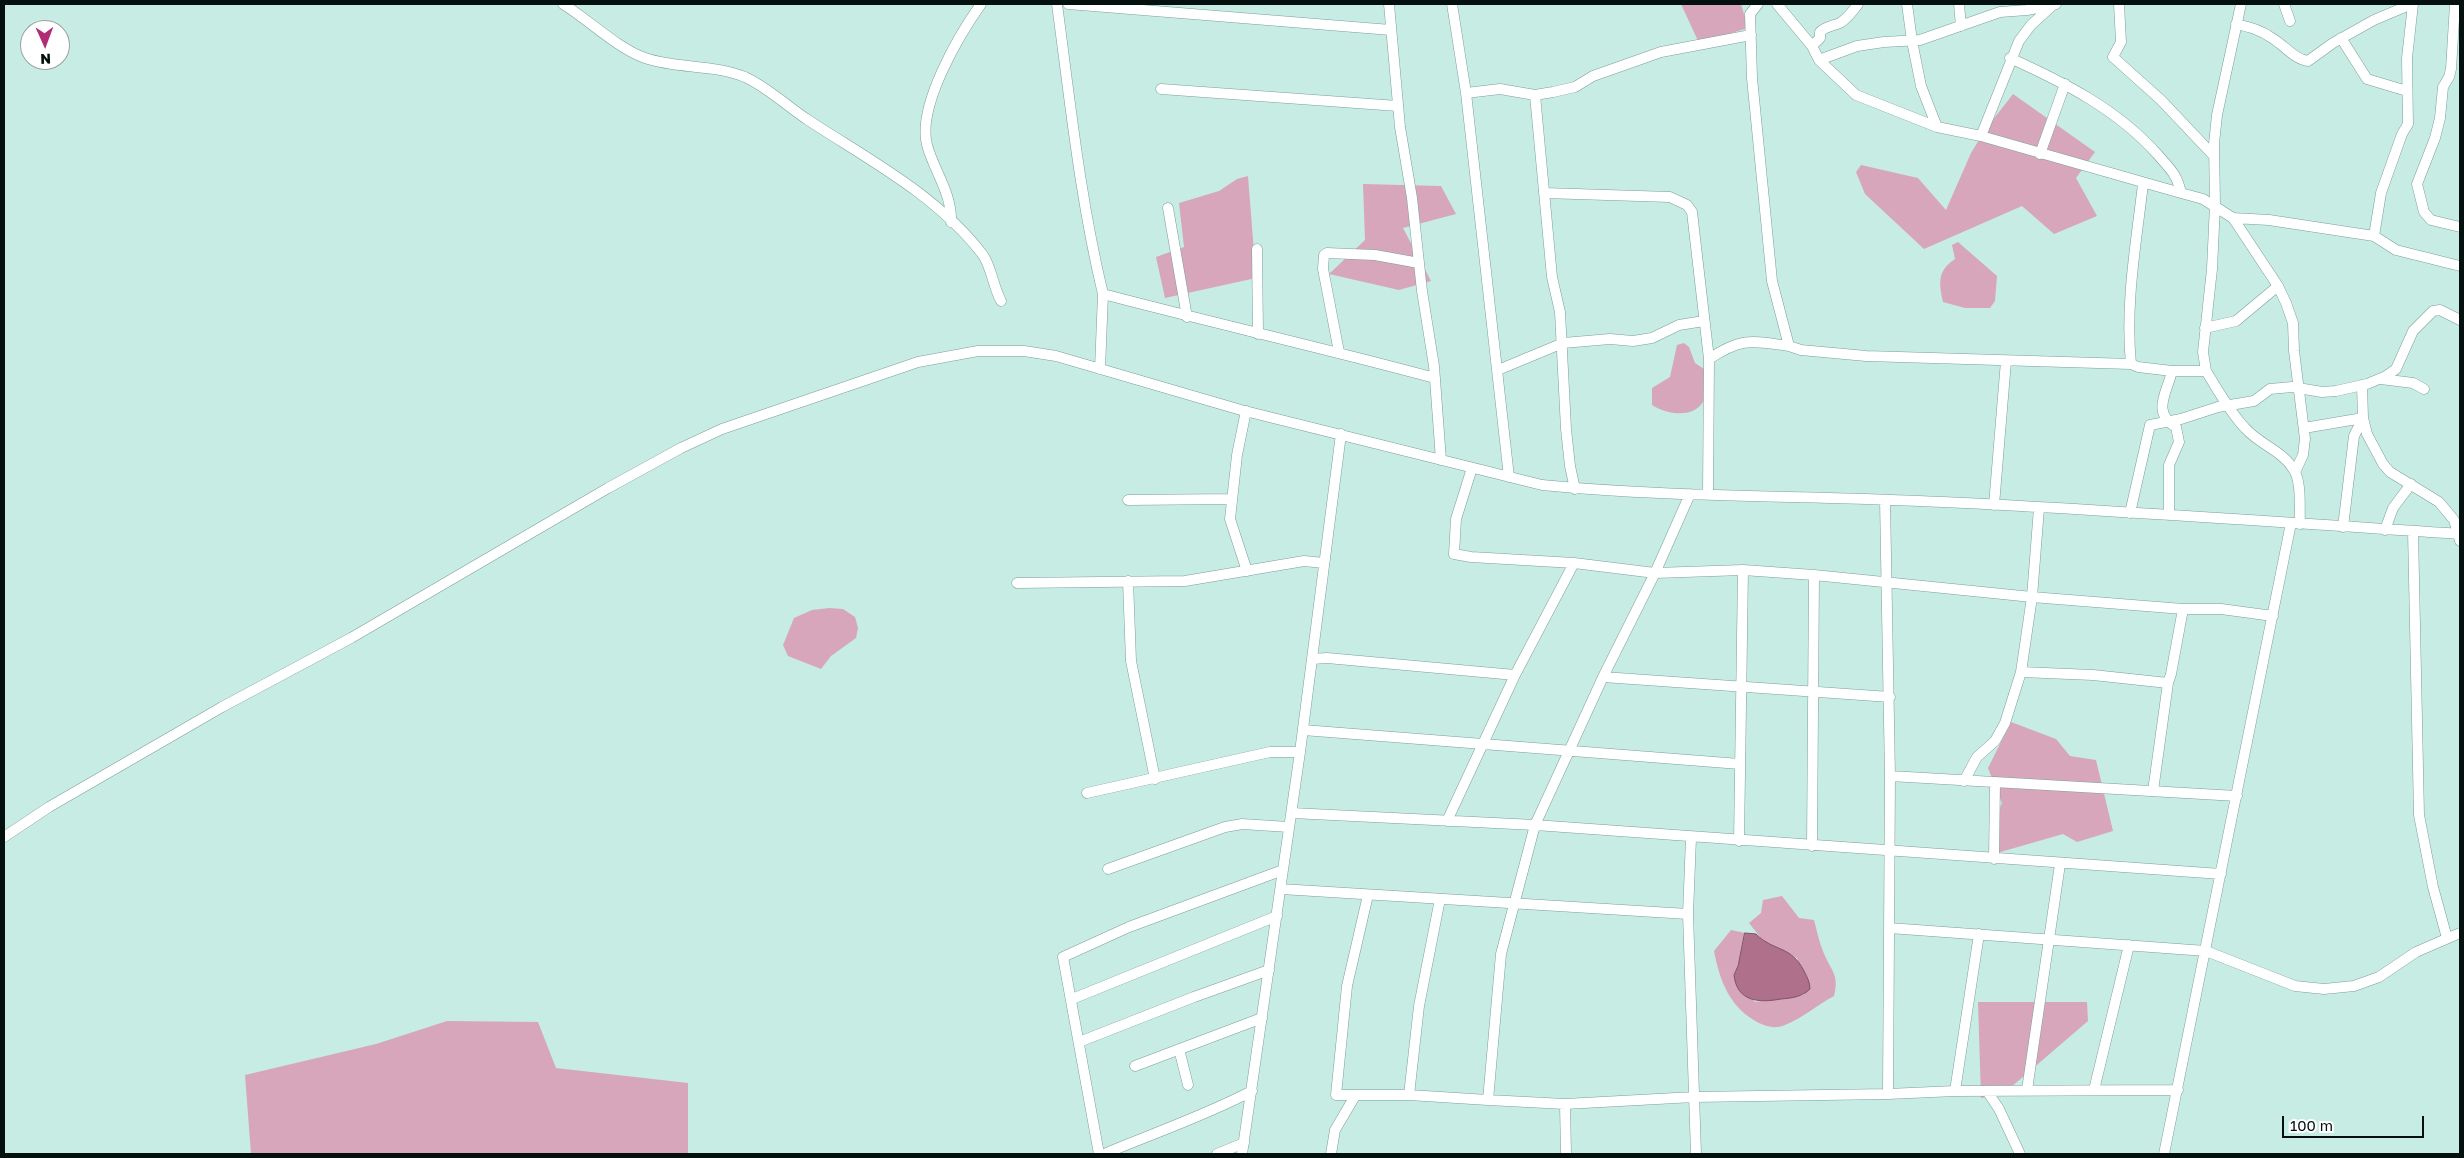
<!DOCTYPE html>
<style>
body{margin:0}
#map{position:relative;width:2464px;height:1158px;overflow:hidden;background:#c7ece3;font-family:"Golos Text",sans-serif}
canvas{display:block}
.frame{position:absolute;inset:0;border:5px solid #04100d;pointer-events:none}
.north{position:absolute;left:20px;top:20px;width:50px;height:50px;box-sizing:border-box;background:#fff;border:1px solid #9b9f9e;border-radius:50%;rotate:178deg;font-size:14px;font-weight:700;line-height:20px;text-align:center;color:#04100d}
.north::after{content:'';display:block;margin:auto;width:18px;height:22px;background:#b02c74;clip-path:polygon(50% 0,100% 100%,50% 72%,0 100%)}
.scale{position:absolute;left:2282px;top:1116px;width:142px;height:22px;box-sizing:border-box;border:2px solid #04100d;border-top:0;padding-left:6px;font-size:15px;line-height:18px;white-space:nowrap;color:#04100d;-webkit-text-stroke:4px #fff;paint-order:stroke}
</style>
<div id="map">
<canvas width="2464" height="1158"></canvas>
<div class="frame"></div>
<div class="north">N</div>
<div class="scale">100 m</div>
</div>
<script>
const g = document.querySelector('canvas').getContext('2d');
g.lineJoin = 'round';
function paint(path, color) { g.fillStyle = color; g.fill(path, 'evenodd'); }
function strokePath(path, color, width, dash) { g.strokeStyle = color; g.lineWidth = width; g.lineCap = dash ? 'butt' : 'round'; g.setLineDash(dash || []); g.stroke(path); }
const green = new Path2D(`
 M1681 4H1741L1748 28 1699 43Z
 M2013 94 2095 152 2076 178 2097 216 2054 234 2022 206 1924 249 1865 194 1856 172 1861 165 1918 178 1946 210 1971 153 1985 130Z
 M1248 176 1256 278 1165 298 1156 257 1184 247 1179 203 1219 191 1237 179Z
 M1363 184 1441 186 1456 214 1403 228 1431 281 1399 290 1329 274 1365 240Z
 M1958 242 1997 276 1995 301 1990 308H1965L1943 302C1939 283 1937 271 1955 259L1952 245Z
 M1684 343 1689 347 1695 363 1707 371C1707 379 1708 389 1706 396 1698 419 1669 416 1652 405V388L1670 377 1677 345Z
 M829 608 843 609 855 617 858 628 856 638 831 656 821 669 788 656 783 645 794 618 812 610Z
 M2011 722 2056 739 2070 756 2096 760 2113 831 2077 842 2063 834 1997 853 1994 823 2002 803 1988 768Z
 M1782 896 1799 918 1814 920C1817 931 1819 942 1823 951 1830 970 1840 974 1834 996 1817 1005 1803 1018 1785 1025 1775 1029 1768 1027 1759 1023 1730 1008 1720 982 1714 951L1731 930 1745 933 1738 966 1734 975 1755 1002 1804 995 1797 958 1764 942 1749 923 1761 913 1763 900Z
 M1978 1002H2087L2088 1021 2003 1094 1981 1098Z
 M447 1021 538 1022 556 1068 688 1083V1154H251L245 1075 376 1044Z`);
const water = new Path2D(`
 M1745 933 1756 934C1774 952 1791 945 1804 971 1807 977 1810 982 1810 989 1802 997 1792 998 1781 999 1759 1003 1737 1002 1734 975L1738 966Z`);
const minor = new Path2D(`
 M563 4C589 20 617 48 645 58 677 69 713 64 745 77 767 87 787 106 808 120 869 160 937 195 983 255 992 269 993 286 1001 301
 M1057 4C1070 101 1080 199 1103 294
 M1068 4 1391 30
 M1389 4 1400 127 1412 198 1422 291 1434 366 1441 460
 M1452 4 1466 93 1509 477
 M1777 4 1812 46 1819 60 1856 95 1937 127 1981 136 2181 193
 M1907 4 1912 41 1921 86 1937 127
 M1959 4 1961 26
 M2119 4 2121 42 2113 57 2161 100 2214 156
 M2284 4 2290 21
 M2455 4 2451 69 2449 77 2443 87 2440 118 2435 138 2417 184 2424 212 2431 220 2460 227
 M2236 24C2249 27 2261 30 2272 38 2284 45 2294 59 2308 61L2333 43 2374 20 2412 4
 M2341 38 2367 79 2407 91
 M1812 46 1820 38V32C1826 26 1833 26 1840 23 1848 18 1853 11 1858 4
 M2010 58C2065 83 2117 109 2158 155 2170 169 2177 174 2181 193L2203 199 2233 218 2278 286 2286 303 2293 323 2294 351 2305 439 2303 455 2295 472
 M1819 60 1857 46 1884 42 1920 40 2000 12 2027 10 2056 4
 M1161 89 1398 106
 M1466 93 1500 89 1535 95 1553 92 1575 87 1593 76 1661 52 1751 35
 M1535 95 1552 277 1560 312 1566 429 1570 466 1575 489
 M1981 136 2019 41 2031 25 2053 5
 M2040 154 2065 84
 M2143 184C2136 244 2125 304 2131 364L2138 367 2172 371
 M1544 193 1670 197 1687 205 1692 212 1709 359
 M1168 208 1187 317
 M2233 218 2269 220 2374 236 2396 250 2460 266
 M951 222C952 193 934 171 927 145 917 106 959 35 981 4
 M2374 236 2381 193 2402 134 2408 124 2407 58 2413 4
 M1257 249 1258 334
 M2205 328 2236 321 2278 286
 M1789 346 1801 350 1866 356 2131 364
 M1339 352 1323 269 1324 255 1327 253 1375 255 1419 263
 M1100 369 1103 294C1213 323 1324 348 1435 378
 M1498 370 1563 343 1610 339 1633 341 1652 338 1679 325 1704 321
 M2206 371C2218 390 2229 411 2245 428 2260 445 2282 450 2294 470 2302 484 2299 508 2300 524
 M2381 379 2413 383 2424 389
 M2362 385 2363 418 2367 434 2383 464 2390 472 2439 502 2454 520 2460 541
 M1246 411 1237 455 1230 519 1247 571
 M2304 428 2363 418 2354 436 2343 527
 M1472 468 1456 519 1454 554 1471 557 1574 563 1655 573 1743 570 1814 575 2032 597 2183 609
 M1690 494 1655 573 1603 677 1535 825 1501 954 1488 1100 1565 1104 1694 1097 1888 1094 1955 1091 2178 1090
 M1708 494 1709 359C1742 337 1751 341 1789 346L1772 281 1752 78 1750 14 1758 4
 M1128 500 1231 499
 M1885 500 1890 776 1888 1094
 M1994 505 2006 361
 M2130 513 2150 425 2181 419 2218 407 2254 401 2270 389 2292 387 2322 392 2336 391 2367 384 2386 376 2396 369 2413 331 2433 311 2440 310 2460 320
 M2169 515V465L2179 442 2176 427C2151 412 2167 393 2172 371H2206L2203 352 2212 269 2215 205 2214 144 2217 115 2241 4
 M2385 530 2393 508 2411 484
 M2413 531 2419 815 2433 887 2447 938
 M1128 581 1131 661 1155 779
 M1017 583 1185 581 1304 561 1324 563
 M1312 659 1327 658 1515 675
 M2021 672 2032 597 2039 508
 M1603 677 1890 697
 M1303 730 1740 764
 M1890 776 2237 796
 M1964 781 1977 757 1995 741 2005 723 2021 672 2093 675 2168 683 2171 674 2183 609H2221L2273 616
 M2153 791 2168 683
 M1087 793 1270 752H1300
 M1292 813 1535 825 2221 874
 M1447 821 1515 675 1574 563
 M4 837 49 807 222 707 351 638 608 488 681 448 722 429 918 362 978 351H1024L1056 356 1241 410 1542 485C1675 498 1810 495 1943 502 2116 510 2288 523 2460 534
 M1691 838 1688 914 1696 1154
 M1739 841 1743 570
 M1812 846 1814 575
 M1994 859 1995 782
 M1108 869 1225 827 1242 824 1289 827
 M1281 889 1688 914
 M1368 895 1347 986 1336 1095H1409L1488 1100
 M1889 928 2206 951 2295 986 2324 989 2354 986 2379 977 2416 952 2460 933
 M1072 999 1277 916
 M1079 1042 1194 997 1269 970
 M1179 1049 1188 1085
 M1135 1066 1262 1018
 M2027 1090 2060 864
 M2094 1090 2129 945
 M1955 1091 1979 934
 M1987 1091 1999 1109 2020 1154
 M1409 1095 1419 1006 1440 899
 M1565 1104 1566 1154
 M1099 1154 1063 957 1129 927 1283 870
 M1104 1154C1154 1133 1204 1116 1252 1091
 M1217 1154 1244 1143
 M1242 1154 1300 752 1341 434
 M1331 1154 1335 1130 1355 1096
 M2164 1154 2291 523`);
paint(green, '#d8a6bb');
paint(water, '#af708c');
strokePath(water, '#7c5366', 1);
strokePath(minor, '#7c9f97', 11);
strokePath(minor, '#fff', 10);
</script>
